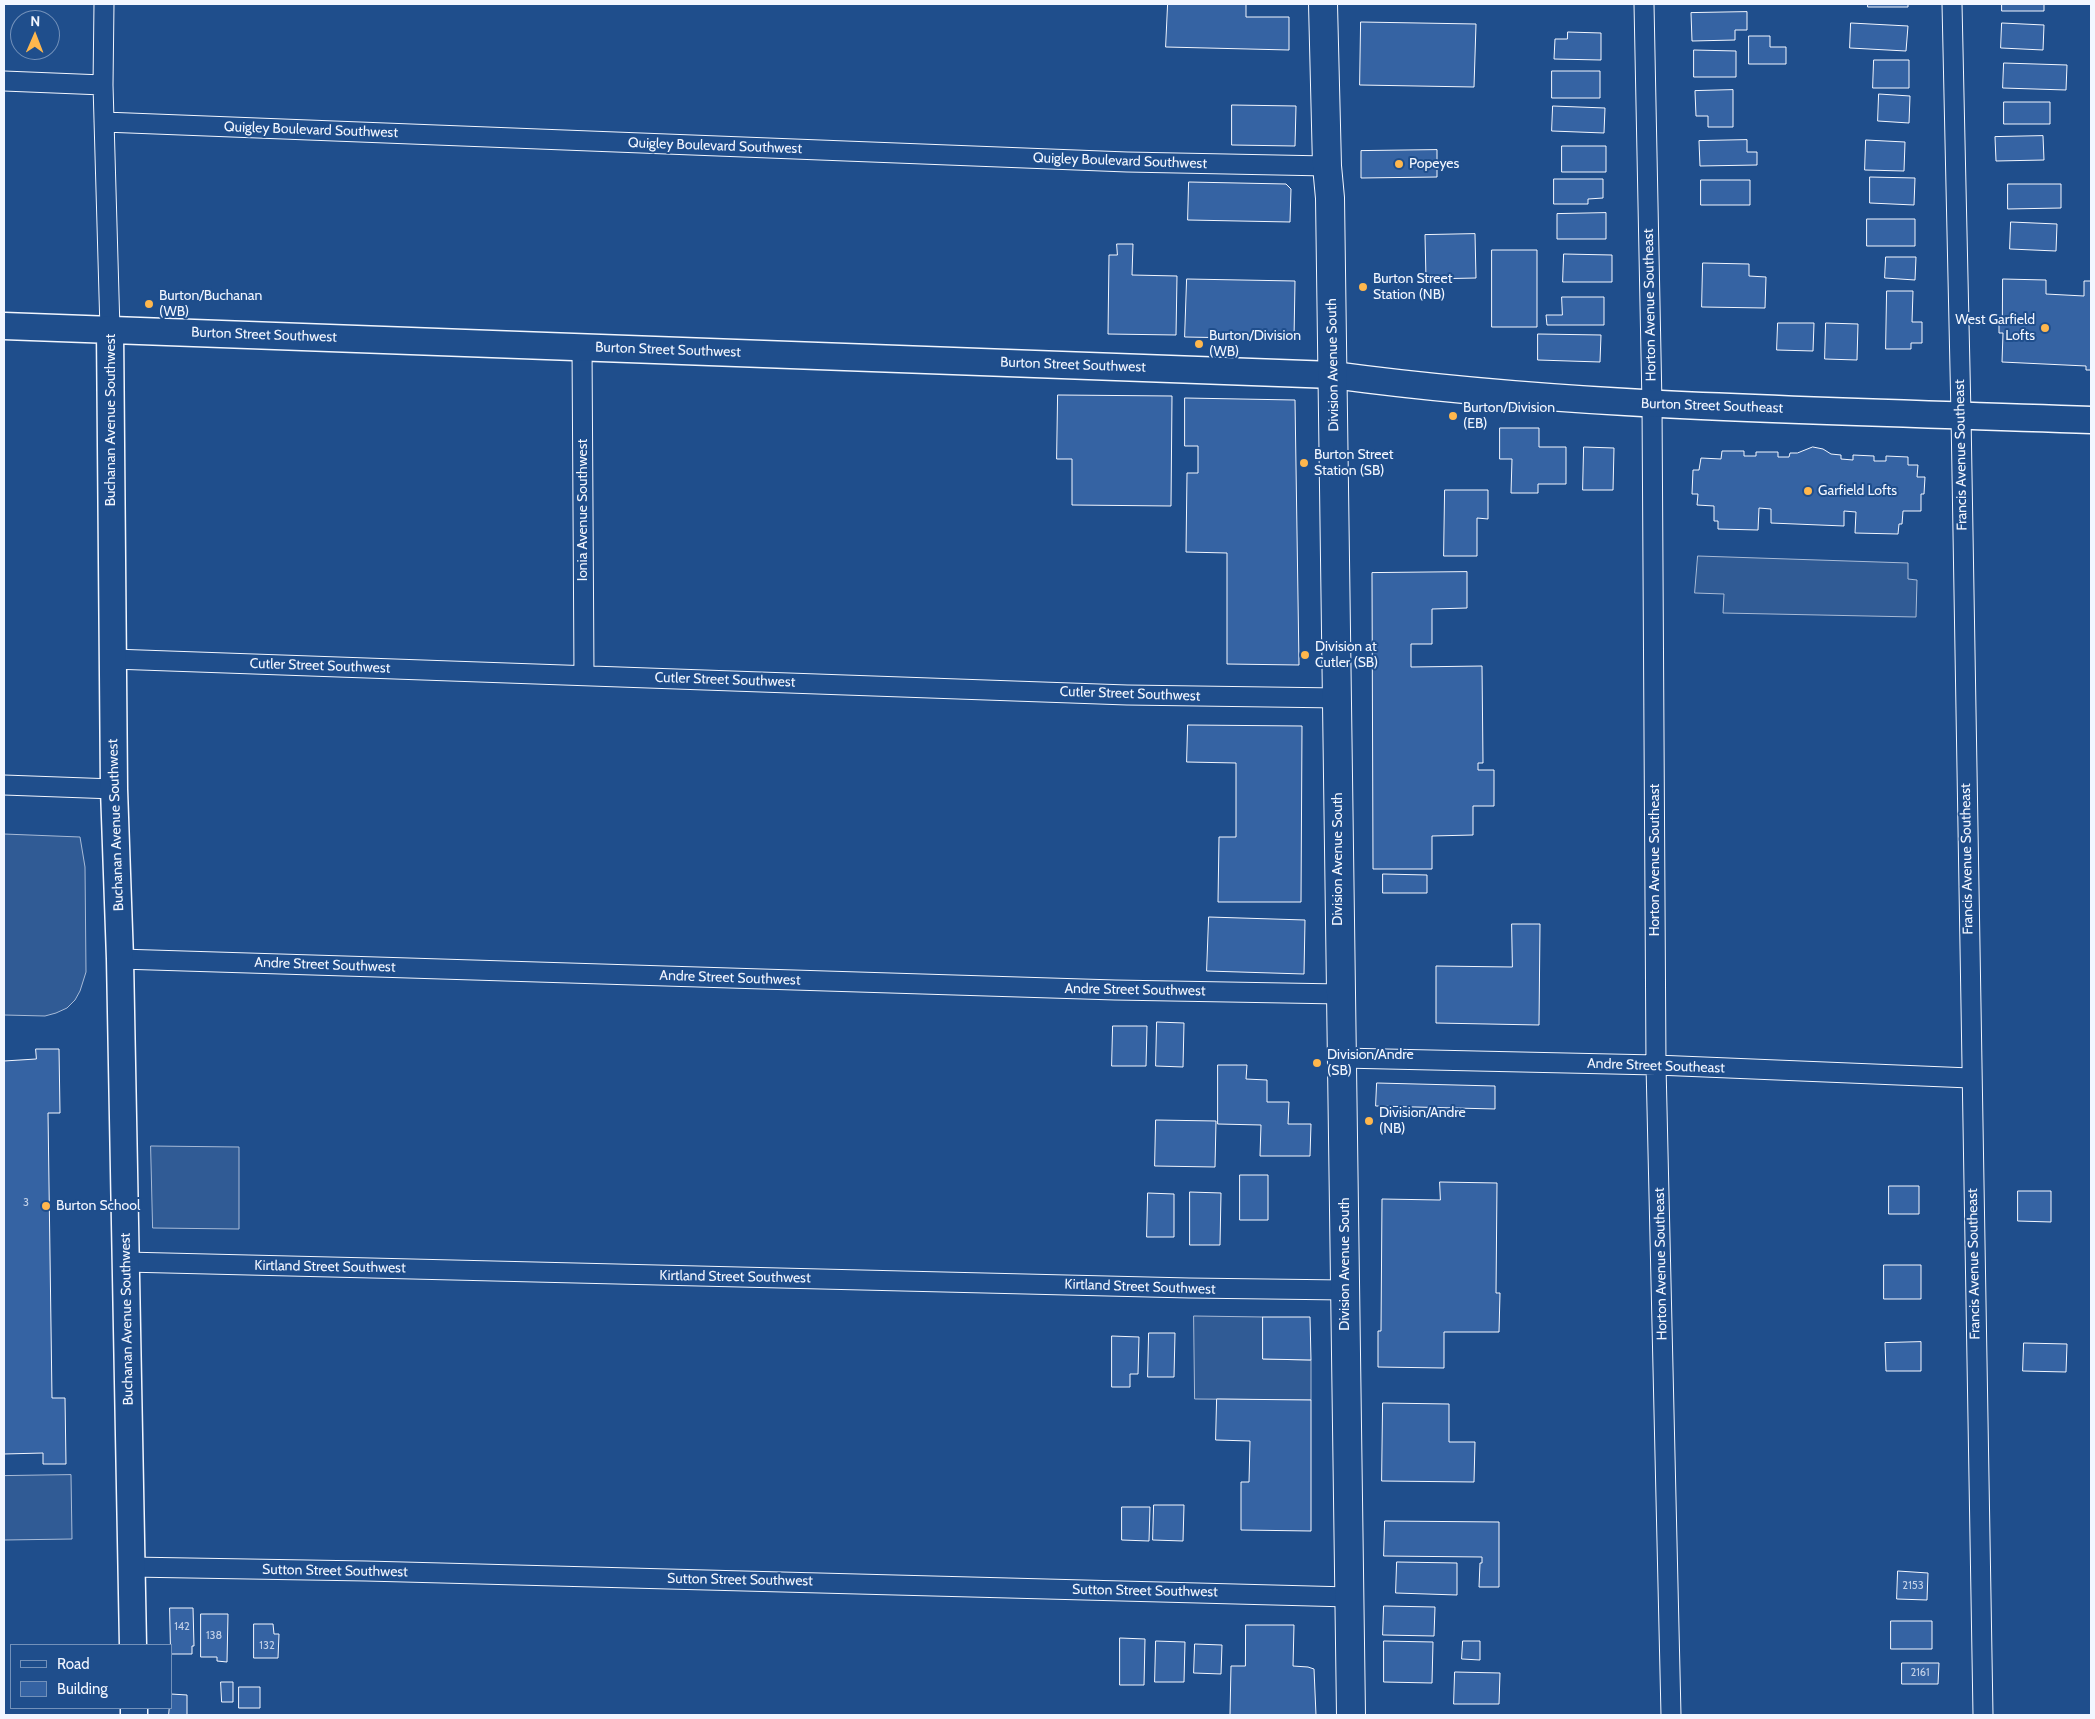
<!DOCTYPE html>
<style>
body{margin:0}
#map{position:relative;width:2095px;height:1719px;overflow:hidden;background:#1f4e8c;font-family:Cabin,sans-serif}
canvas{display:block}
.frame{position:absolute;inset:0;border:5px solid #f2f6ff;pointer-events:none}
.legend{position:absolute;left:10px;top:1644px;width:162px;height:65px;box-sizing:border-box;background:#1f4e8c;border:1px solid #7391ba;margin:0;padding:6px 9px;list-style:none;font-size:15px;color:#f2f6ff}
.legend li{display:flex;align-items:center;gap:10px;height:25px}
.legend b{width:25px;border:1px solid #7391ba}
.north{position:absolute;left:10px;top:10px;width:50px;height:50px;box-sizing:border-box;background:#1f4e8c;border:1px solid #7391ba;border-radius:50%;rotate:1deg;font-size:14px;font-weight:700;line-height:20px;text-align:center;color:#f2f6ff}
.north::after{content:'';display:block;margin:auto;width:18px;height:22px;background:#ffb74d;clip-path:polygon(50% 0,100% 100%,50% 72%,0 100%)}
</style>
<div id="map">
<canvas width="2095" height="1719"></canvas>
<div class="frame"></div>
<ul class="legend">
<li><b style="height:6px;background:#1f4e8c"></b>Road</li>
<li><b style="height:14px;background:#3563a3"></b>Building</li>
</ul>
<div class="north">N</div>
</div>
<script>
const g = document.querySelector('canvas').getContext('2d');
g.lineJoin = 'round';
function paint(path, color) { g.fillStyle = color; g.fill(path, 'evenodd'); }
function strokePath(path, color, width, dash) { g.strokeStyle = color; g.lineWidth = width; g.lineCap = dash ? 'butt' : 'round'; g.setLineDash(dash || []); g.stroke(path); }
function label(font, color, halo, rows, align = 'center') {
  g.font = font + ' Cabin,sans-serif'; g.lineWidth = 4; g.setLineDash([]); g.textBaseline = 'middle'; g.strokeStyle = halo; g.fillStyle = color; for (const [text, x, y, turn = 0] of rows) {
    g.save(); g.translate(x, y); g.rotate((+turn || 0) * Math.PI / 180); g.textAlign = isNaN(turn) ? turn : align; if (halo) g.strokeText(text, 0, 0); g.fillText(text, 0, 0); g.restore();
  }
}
const built = new Path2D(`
 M1698 556 1908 563V579L1917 580 1916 617 1723 613 1724 594 1695 593Z
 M4 834 80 837 85 867 86 972 80 991 75 1000 67 1008 56 1013 45 1016 4 1015Z
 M151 1146 239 1147V1229L153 1228Z
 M1194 1316 1263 1317V1359L1311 1360V1400L1195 1399Z
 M71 1475 72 1539 4 1540V1476Z`);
const building = new Path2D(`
 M1168 4H1246V17H1289V50L1166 47Z
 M1868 4H1908V7H1868Z
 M2002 4H2044V11H2002Z
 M1747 12V30H1735V40L1692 41 1691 13Z
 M1361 22 1476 24 1474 87 1360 85Z
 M1851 23 1908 26 1906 51 1850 48Z
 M2002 23 2044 25 2043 50 2001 48Z
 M1568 32 1601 33V60L1554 59 1555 39H1567Z
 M1749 36H1770V47H1786V64H1749Z
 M1694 50 1736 51V77H1694Z
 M1874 60H1909V88H1873Z
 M2004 63 2067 65 2066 90 2003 88Z
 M1552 71H1600V98H1552Z
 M1733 90V127H1708V116H1696L1695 91Z
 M1879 94 1910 96 1909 123 1878 121Z
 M2004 102H2050V124H2004Z
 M1232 105 1296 106 1295 146 1232 145Z
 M1553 106 1605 108 1604 133 1552 131Z
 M2043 136 2044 160 1996 161 1995 137Z
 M1747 140V152H1757V165L1700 166 1699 141Z
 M1866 140 1905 142 1904 171 1865 170Z
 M1562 146H1606V172H1562Z
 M1437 150V177L1361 178V151Z
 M1870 177 1915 178 1914 205 1870 203Z
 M1554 179H1603V198L1588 199V204H1554Z
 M1701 180H1750V205H1701Z
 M1189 182 1286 184 1291 189 1290 222 1188 220Z
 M2008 184H2061V208L2008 209Z
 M1606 213V239H1557V214Z
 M1867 219H1915V246H1867Z
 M2011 222 2057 224 2056 251 2010 249Z
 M1475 234 1476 278 1426 279 1425 235Z
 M1117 244H1133L1132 275 1177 276 1176 335 1108 334 1109 255H1117Z
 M1492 250H1537V327H1492Z
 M1564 254 1612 255V282H1563Z
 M1886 257H1916L1915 280 1885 278Z
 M1703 263 1749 264V276L1766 277 1765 308 1702 307Z
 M1187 279 1295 281 1294 339 1185 337Z
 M2003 279 2046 280V294L2084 296V281H2091V370H2086V366L2002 362 2003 333H1999V318L2002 317Z
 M1887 291H1913L1912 322H1922V343H1911V349H1886Z
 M1562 297H1604V325H1547L1546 315H1562Z
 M1778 323H1814L1813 351 1777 350Z
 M1826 323 1858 324 1857 360 1825 359Z
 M1538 334 1601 335 1600 362 1538 360Z
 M1058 395 1172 396 1171 506 1072 505V459H1057Z
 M1185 398 1295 400 1299 665 1227 664V553L1186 552 1187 473H1198V446H1185Z
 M1500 428H1539V447H1566V484H1538V493H1511L1512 459H1500Z
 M1584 447 1614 448 1613 490H1583Z
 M1813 447 1823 449 1831 454 1841 455V459L1853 460V455L1874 456V461H1886V456L1908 457V465H1918L1917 477H1925L1924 494H1921V511H1903L1902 524H1899L1898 534 1855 533 1856 512 1844 511V526L1771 523V509L1759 508 1758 530 1718 529V521H1714V506L1697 505 1698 494H1692L1693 470H1699L1701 458 1721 459 1722 451H1744V456H1756V452H1778V457H1789L1790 453H1797Z
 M1445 490H1488V519L1477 518V556H1444Z
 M1467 572V608L1432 609V644H1411V667L1482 666 1483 763H1478V770H1494V806H1473V835L1432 836V869H1373L1372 573Z
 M1188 725 1302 726 1301 902H1218L1219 837H1236V763L1187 762Z
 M1383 874 1427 875V893H1383Z
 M1209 917 1305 920 1304 974 1207 971Z
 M1512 924H1540L1539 1025 1436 1023V966L1512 967Z
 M1157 1022 1184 1023 1183 1067 1156 1066Z
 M1113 1026H1147L1146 1066H1112Z
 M36 1049H59L60 1113H48L52 1398H65L66 1464H43V1453L4 1454V1061L36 1059Z
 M1218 1065H1247L1246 1079 1267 1080V1102H1289L1288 1124H1311L1310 1156H1260L1261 1125 1218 1124Z
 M1377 1083 1495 1086V1109L1376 1106Z
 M1156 1120 1216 1121 1215 1167 1155 1166Z
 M1240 1175H1268V1220H1240Z
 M1440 1182 1497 1183 1496 1293H1500L1499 1332H1444V1368L1378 1367V1331H1381L1382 1199 1440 1200Z
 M1889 1186H1919V1214H1889Z
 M2018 1191H2051V1222L2018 1221Z
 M1190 1192 1221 1193 1220 1245H1190Z
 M1148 1193 1174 1194V1237H1147Z
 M1884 1265H1921V1299H1884Z
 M1263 1317H1310L1311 1360 1263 1359Z
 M1149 1333H1175L1174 1377H1148Z
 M1112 1336 1139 1337 1138 1374H1130V1387H1112Z
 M1921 1342V1371H1886L1885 1343Z
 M2024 1343 2067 1344 2066 1372 2023 1371Z
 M1217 1399 1311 1400V1531L1241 1530V1482H1249L1250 1441 1216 1440Z
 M1383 1403 1449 1404V1442H1475L1474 1482 1382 1481Z
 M1154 1505H1184L1183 1541 1153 1540Z
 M1122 1507H1150L1149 1541 1122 1540Z
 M1385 1521 1499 1522V1587H1479L1480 1563H1482V1557L1384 1556Z
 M1397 1562 1457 1563V1595L1396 1593Z
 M1898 1571 1928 1573 1927 1600 1897 1599Z
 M1384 1606 1435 1607 1434 1636 1383 1635Z
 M170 1608H193L194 1646H192V1654H171Z
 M201 1614H228L227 1662 217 1661V1657H201Z
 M1891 1621H1932V1649H1891Z
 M254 1624H273L274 1634H279L278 1658H254Z
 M1246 1625H1294L1293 1666 1308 1667 1314 1669 1316 1715H1230L1231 1666H1245Z
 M1120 1638 1145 1639 1144 1685H1120Z
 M1156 1641 1185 1642 1184 1682H1155Z
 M1384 1641 1433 1642 1432 1683 1384 1682Z
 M1463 1641H1480V1660L1462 1659Z
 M1195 1644 1222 1645 1221 1674 1194 1673Z
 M1902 1663H1939L1938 1684H1902Z
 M1455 1672 1500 1673 1499 1704H1454Z
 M221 1682H233V1702H222Z
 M239 1687H260V1708H239Z
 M171 1694 187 1695V1715H169Z`);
const street = new Path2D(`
 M104 4 103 85 110 330
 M1644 4 1652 404 1656 1065 1671 1715
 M1952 4 1961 415 1983 1715
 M4 81 103 85
 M104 122 1127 162 1327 166
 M582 346 584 674
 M113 659 1127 695 1338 698
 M4 785 114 789
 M120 959 1115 990 1340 994
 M1342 1058 1656 1065 1970 1078
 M126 1262 1189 1288 1344 1290
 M131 1567 366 1571 1349 1597`);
const secondary = new Path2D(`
 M4 326 1333 375C1584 409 1838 410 2091 420
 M110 330 114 789 120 959 133 1645
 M134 1708V1715`);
const primary = new Path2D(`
 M1323 4 1327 166 1330 198 1351 1715`);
const markers = [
 [1399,164,5,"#ffb74d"],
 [1363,287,5,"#ffb74d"],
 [149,304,5,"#ffb74d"],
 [2045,328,5,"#ffb74d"],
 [1199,344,5,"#ffb74d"],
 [1453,416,5,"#ffb74d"],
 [1304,463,5,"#ffb74d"],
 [1808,491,5,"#ffb74d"],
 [1305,655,5,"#ffb74d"],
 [1317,1063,5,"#ffb74d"],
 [1369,1121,5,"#ffb74d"],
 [46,1206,5,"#ffb74d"]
];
const numberNames = [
 ["3",26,1203],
 ["2153",1913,1586],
 ["142",182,1627],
 ["138",214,1636],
 ["132",267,1646],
 ["2161",1920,1673]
];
const streetNames = [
 ["Quigley Boulevard Southwest",311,130,2],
 ["Quigley Boulevard Southwest",715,146,2],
 ["Quigley Boulevard Southwest",1120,161,2],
 ["Horton Avenue Southeast",1650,305,-91],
 ["Burton Street Southwest",264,335,2],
 ["Burton Street Southwest",668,350,2],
 ["Burton Street Southwest",1073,365,2],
 ["Division Avenue South",1333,365,-91],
 ["Burton Street Southeast",1712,406,2],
 ["Buchanan Avenue Southwest",111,420,-90],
 ["Francis Avenue Southeast",1961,455,-91],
 ["Ionia Avenue Southwest",583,510,-90],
 ["Cutler Street Southwest",320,666,2],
 ["Cutler Street Southwest",725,680,2],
 ["Cutler Street Southwest",1130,694,2],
 ["Buchanan Avenue Southwest",116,825,-92],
 ["Division Avenue South",1338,859,-90],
 ["Francis Avenue Southeast",1967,859,-91],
 ["Horton Avenue Southeast",1655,860,-90],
 ["Andre Street Southwest",325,965,2],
 ["Andre Street Southwest",730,978,2],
 ["Andre Street Southwest",1135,990,1],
 ["Andre Street Southeast",1656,1066,2],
 ["Division Avenue South",1345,1264,-90],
 ["Horton Avenue Southeast",1661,1264,-91],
 ["Francis Avenue Southeast",1974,1264,-91],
 ["Kirtland Street Southwest",330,1267,1],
 ["Kirtland Street Southwest",735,1277,1],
 ["Kirtland Street Southwest",1140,1287,2],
 ["Buchanan Avenue Southwest",127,1319,-91],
 ["Sutton Street Southwest",335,1571,1],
 ["Sutton Street Southwest",740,1580,1],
 ["Sutton Street Southwest",1145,1591,1]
];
const poiNames = [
 ["Popeyes",1409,164],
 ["Burton Street",1373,279],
 ["Station (NB)",1373,295],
 ["Burton/Buchanan",159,296],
 ["(WB)",159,312],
 ["West Garfield",2035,320,"right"],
 ["Lofts",2035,336,"right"],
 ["Burton/Division",1209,336],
 ["(WB)",1209,352],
 ["Burton/Division",1463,408],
 ["(EB)",1463,424],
 ["Burton Street",1314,455],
 ["Station (SB)",1314,471],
 ["Garfield Lofts",1818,491],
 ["Division at",1315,647],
 ["Cutler (SB)",1315,663],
 ["Division/Andre",1327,1055],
 ["(SB)",1327,1071],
 ["Division/Andre",1379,1113],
 ["(NB)",1379,1129],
 ["Burton School",56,1206]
];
paint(built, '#305b95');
strokePath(built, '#a8bbd7', 1);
paint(building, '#3563a3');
strokePath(building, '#f2f6ff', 1);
strokePath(street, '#f2f6ff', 21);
strokePath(secondary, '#f2f6ff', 29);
strokePath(primary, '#f2f6ff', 30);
strokePath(street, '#1f4e8c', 19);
strokePath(secondary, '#1f4e8c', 26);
strokePath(primary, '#1f4e8c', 28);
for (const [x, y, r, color] of markers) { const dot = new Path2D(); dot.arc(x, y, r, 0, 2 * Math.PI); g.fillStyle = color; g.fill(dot); strokePath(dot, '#1f4e8c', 2); }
label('11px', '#c3d1e8', null, numberNames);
label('14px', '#f2f6ff', '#1f4e8c', streetNames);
label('14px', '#f2f6ff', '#1f4e8c', poiNames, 'left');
</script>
